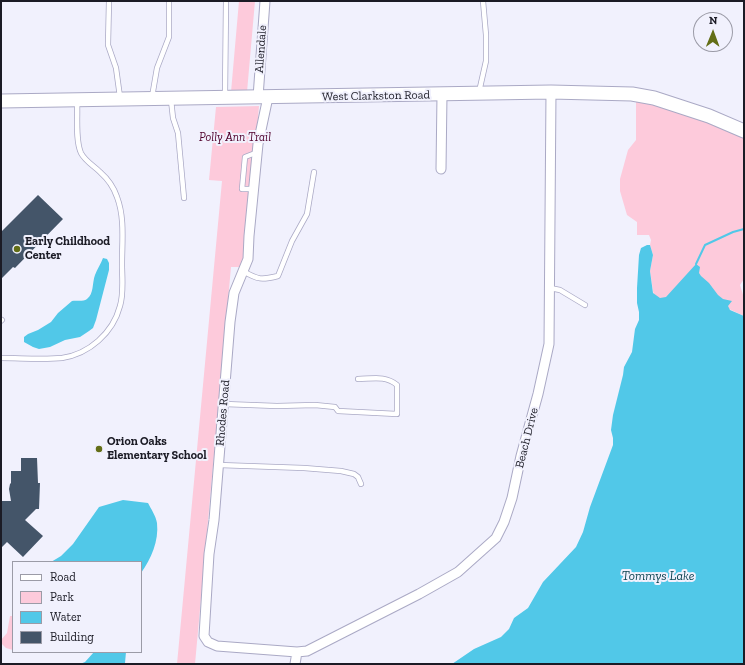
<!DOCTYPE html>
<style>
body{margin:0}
#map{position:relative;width:745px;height:665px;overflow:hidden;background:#f1f1fd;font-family:"Zilla Slab",serif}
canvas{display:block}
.frame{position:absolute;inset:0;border:2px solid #1b1b25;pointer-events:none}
.legend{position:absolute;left:12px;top:561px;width:130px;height:92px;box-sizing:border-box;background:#f1f1fd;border:1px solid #9b9ba7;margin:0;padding:5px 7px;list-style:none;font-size:12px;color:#1b1b25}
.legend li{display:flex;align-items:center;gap:8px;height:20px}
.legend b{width:20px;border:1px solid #9b9ba7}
.north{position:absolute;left:693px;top:12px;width:40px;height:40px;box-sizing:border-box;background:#f1f1fd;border:1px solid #9b9ba7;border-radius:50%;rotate:1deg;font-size:11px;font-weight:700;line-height:16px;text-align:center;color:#1b1b25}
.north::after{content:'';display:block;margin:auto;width:14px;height:18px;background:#636e17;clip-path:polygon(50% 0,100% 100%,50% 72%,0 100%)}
</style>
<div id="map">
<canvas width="745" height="665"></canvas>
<div class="frame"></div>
<ul class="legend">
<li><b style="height:5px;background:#fff"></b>Road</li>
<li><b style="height:11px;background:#fdcadb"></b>Park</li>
<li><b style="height:11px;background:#51c8e8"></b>Water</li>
<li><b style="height:11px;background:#445569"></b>Building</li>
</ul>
<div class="north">N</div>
</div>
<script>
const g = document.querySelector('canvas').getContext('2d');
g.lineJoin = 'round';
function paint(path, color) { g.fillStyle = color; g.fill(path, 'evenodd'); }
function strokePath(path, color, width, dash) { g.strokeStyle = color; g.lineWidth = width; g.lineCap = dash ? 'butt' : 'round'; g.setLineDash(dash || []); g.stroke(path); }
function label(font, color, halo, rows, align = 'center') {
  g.font = font + ' "Zilla Slab",serif'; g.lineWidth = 4; g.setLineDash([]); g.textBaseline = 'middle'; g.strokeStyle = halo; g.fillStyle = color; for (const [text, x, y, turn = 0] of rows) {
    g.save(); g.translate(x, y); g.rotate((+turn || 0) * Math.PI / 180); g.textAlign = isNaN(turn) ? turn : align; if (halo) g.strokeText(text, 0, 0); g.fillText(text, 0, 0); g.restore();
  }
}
const green = new Path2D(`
 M239 1H255L247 92H231Z
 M636 99 661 104 744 136V279L740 285 744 298V316L729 309 744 664 653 291 650 271 653 255 650 245 651 240 649 235H637V222L627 215 620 191V179L628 150 636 140Z
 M259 106 245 267H231L195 664H177L222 181 209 180 216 107Z
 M10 616H13V650L6 648 1 643V640L7 633Z`);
const water = new Path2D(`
 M650 245 653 255 650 271 653 293 660 298 666 297 696 264 700 267 699 273 701 276 709 283 718 295 723 299 732 301 728 306 730 310 744 316V664H452L474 649 501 637 509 629 514 618 528 608 543 582 576 547 583 532 590 507 613 445V438L611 430 613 415 623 375 624 367 632 352 635 329 639 320V312L637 303V288L639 255 641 248 647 245Z
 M103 258 107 259 109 263V270L96 320 93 328 89 331 80 337 65 340 50 347 39 349 33 347 24 342V337L28 334 38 330 51 322 58 313 72 301C76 300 83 302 87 299 94 294 92 283 95 275 97 269 101 264 103 258Z
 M123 500 148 503C151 509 156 516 157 523 159 541 151 559 141 573V562H51L61 556 73 544 99 507Z
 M94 652H126L125 663V664H80L85 662Z`);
const stream = new Path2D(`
 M696 264 705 245 733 232 744 229`);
const building = new Path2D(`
 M38 195 63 219 15 268 13 267 1 279V232Z
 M21 458H37L38 483H40L39 509H36L25 520 43 536 23 557 7 542 1 548V501H11L9 489 10 484 11 483V471H21Z`);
const service = new Path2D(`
 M109 1 108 45 116 68 120 97
 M479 92 486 61V35L483 1
 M225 96 226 1
 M152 97 157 68 169 37V1
 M171 100 173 118 178 133 184 198
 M254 189H242L245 157 258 152
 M243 271C258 280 262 280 278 276L292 241 307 214 314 172
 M550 288 560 290 585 305
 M1 321 2 320
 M1 358C21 358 42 360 62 358 89 354 113 333 120 306 124 293 122 278 122 264 122 242 125 218 117 197 114 188 108 179 100 172 94 166 85 161 81 153 75 140 78 116 77 102
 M224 404 277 406 315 405 335 407 338 411 397 414V385C385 375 372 379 358 379
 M219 465 304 468 341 471 354 474 358 477 361 484`);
const minor = new Path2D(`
 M258 97 265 1
 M268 97 258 144 249 236 248 259 234 293 230 322 214 520 209 554 204 636 208 642 217 646 297 652 307 651 419 594 458 572 496 538 504 522 512 498 521 456 538 394 549 344 551 92
 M441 169 442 95
 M295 664 297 652`);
const secondary = new Path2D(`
 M1 101 551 92 632 94 654 98 709 116 744 131`);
const markers = [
 [17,249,4,"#636e17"],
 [99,449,4,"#636e17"]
];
const streetNames = [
 ["Allendale",261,49,-86],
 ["West Clarkston Road",376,96,-1],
 ["Rhodes Road",223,413,-85],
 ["Beach Drive",527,438,-76]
];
const parkNames = [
 ["Polly Ann Trail",235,138]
];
const poiNames = [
 ["Early Childhood",25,242],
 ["Center",25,256],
 ["Orion Oaks",107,442],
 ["Elementary School",107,456]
];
const waterNames = [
 ["Tommys Lake",658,576]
];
paint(green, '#fdcadb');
paint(water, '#51c8e8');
strokePath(stream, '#51c8e8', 2);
paint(building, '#445569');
strokePath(service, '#aaa9c5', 6);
strokePath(minor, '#aaa9c5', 11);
strokePath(secondary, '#aaa9c5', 15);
strokePath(service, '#fff', 4.5);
strokePath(minor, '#fff', 9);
strokePath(secondary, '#fff', 13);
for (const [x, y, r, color] of markers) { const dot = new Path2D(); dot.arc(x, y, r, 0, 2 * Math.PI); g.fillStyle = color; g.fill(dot); strokePath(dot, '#f1f1fd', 1.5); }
label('12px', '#1b1b25', '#f1f1fd', streetNames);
label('italic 12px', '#50002b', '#f1f1fd', parkNames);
label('bold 12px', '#1b1b25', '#f1f1fd', poiNames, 'left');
label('italic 13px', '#083f4d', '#f1f1fd', waterNames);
</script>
